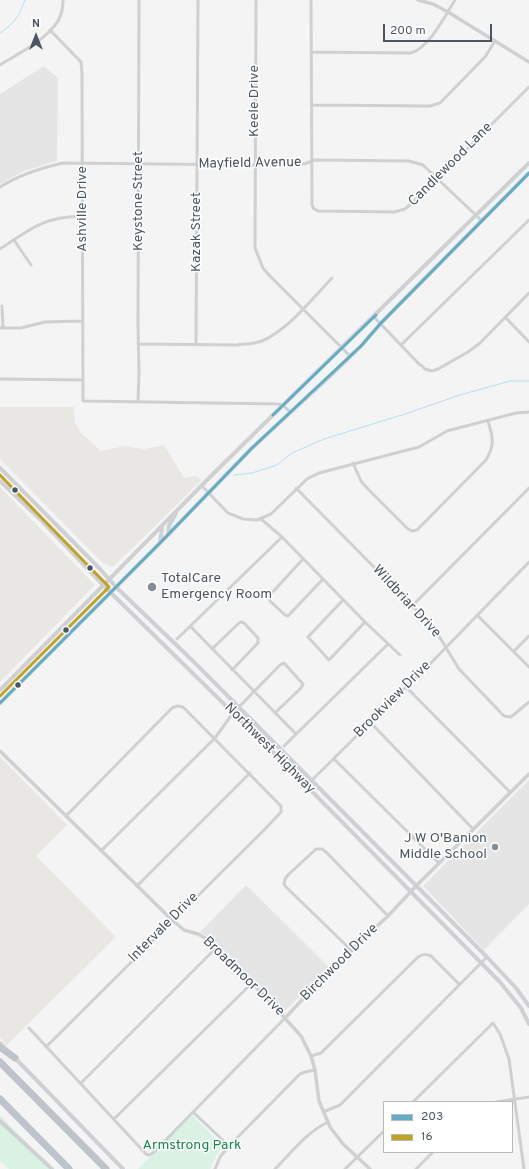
<!DOCTYPE html>
<style>
body{margin:0}
#map{position:relative;width:529px;height:1169px;overflow:hidden;background:#f4f4f4;font-family:Overpass,sans-serif}
canvas{display:block}
.legend{position:absolute;left:383px;top:1101px;width:130px;height:52px;box-sizing:border-box;background:#fff;border:1px solid #b7bbc0;margin:0;padding:5px 7px;list-style:none;font-size:12px;color:#4a5661}
.legend li{display:flex;align-items:center;gap:8px;height:20px}
.legend b{width:20px;border:1px solid #b7bbc0}
.north{position:absolute;left:16px;top:16px;width:40px;height:40px;-webkit-text-stroke:3px #fff;paint-order:stroke;rotate:0deg;font-size:11px;font-weight:700;line-height:16px;text-align:center;color:#4a5661}
.north::after{content:'';display:block;margin:auto;width:14px;height:18px;background:#4a5661;clip-path:polygon(50% 0,100% 100%,50% 72%,0 100%)}
.scale{position:absolute;left:383px;top:24px;width:109px;height:18px;box-sizing:border-box;border:2px solid #4a5661;border-top:0;padding-left:5px;font-size:12px;line-height:14px;white-space:nowrap;color:#4a5661;-webkit-text-stroke:3px #fff;paint-order:stroke}
</style>
<div id="map">
<canvas width="529" height="1169"></canvas>
<ul class="legend">
<li><b style="height:5px;background:#63aec6"></b>203</li>
<li><b style="height:5px;background:#c0a322"></b>16</li>
</ul>
<div class="north">N</div>
<div class="scale">200 m</div>
</div>
<script>
const g = document.querySelector('canvas').getContext('2d');
g.lineJoin = 'round';
function paint(path, color) { g.fillStyle = color; g.fill(path, 'evenodd'); }
function strokePath(path, color, width, dash) { g.strokeStyle = color; g.lineWidth = width; g.lineCap = dash ? 'butt' : 'round'; g.setLineDash(dash || []); g.stroke(path); }
function label(font, color, halo, rows, align = 'center') {
  g.font = font + ' Overpass,sans-serif'; g.lineWidth = 3; g.setLineDash([]); g.textBaseline = 'middle'; g.strokeStyle = halo; g.fillStyle = color; for (const [text, x, y, turn = 0] of rows) {
    g.save(); g.translate(x, y); g.rotate((+turn || 0) * Math.PI / 180); g.textAlign = isNaN(turn) ? turn : align; if (halo) g.strokeText(text, 0, 0); g.fillText(text, 0, 0); g.restore();
  }
}
const commercial = new Path2D(`
 M0 407H74L75 423 80 432 101 451 125 446 144 449 164 445 184 478 196 476 202 480 113 567 103 563 0 459Z
 M0 487 95 585 0 682Z
 M0 757 67 825 36 856 116 937 7 1045 0 1038Z`);
const education = new Path2D(`
 M44 66 58 78 57 161 24 171 0 184V94Z
 M529 780V904L484 950 423 886Z
 M246 885 329 967 284 1012 215 941 200 932Z`);
const green = new Path2D(`
 M0 1115 52 1169H9L0 1161Z
 M192 1115 222 1145 210 1169H138Z`);
const stream = new Path2D(`
 M0 33C15 23 19 16 25 0
 M234 475 252 473 277 465 292 453 324 439 405 414 460 395 510 381H529`);
const minor = new Path2D(`
 M256 0 255 248 263 268 269 275 350 356
 M311 0 312 204 313 208 318 211 394 212 405 209 420 196 529 87
 M50 30 81 62 82 73 83 401 278 404 283 405 290 412
 M311 52 411 53C429 48 445 16 455 0
 M0 65C18 54 46 40 58 21 61 16 63 7 63 0
 M311 105 430 106 440 103 485 57 495 41
 M0 187C19 175 41 168 63 163L255 165 304 164 315 160 409 161 423 165 482 221
 M14 240 31 265
 M0 249C32 228 43 217 83 216
 M2 306 3 328
 M374 317 420 365H421L425 369 432 371 438 369 468 352 480 343 529 293
 M505 317 529 342
 M0 328H21L45 322 82 321
 M138 344 237 345C245 344 254 344 262 341 288 330 312 299 332 278
 M196 345 198 0
 M401 345 529 220
 M0 379 82 380
 M138 402 139 372 138 325 139 0
 M353 463 361 481 368 489 408 529 412 531 417 530 486 460C495 445 493 437 488 421
 M202 486 228 513 243 519 257 520 271 514 307 479 319 473 419 447 447 431 516 413 529 412
 M296 488 434 628 459 669 504 716 511 717 529 702
 M261 519 282 537 365 622 400 655
 M303 559 269 596 270 601 285 615 288 616 323 579
 M343 600 308 637 329 660 365 622
 M413 605 529 488
 M477 615 529 667
 M191 627 296 734
 M177 639 282 537
 M212 649 239 623 241 622 244 623 258 638V643L232 670
 M514 651 529 636
 M406 687 510 792
 M370 722 473 829
 M284 746 388 644
 M334 759 439 863
 M306 786 406 687 427 667 529 562
 M101 851 215 738 233 713 280 665 284 663 303 684 301 688 275 713
 M137 886 250 773
 M352 951 286 887 284 884 285 879 288 875 316 849H322L326 852 388 916
 M29 1028 146 1154 149 1155 153 1153 285 1018
 M46 1047 266 828 281 812V806L183 707 177 706 172 708 66 816
 M311 1056 321 1053 418 957C423 954 426 954 431 956L459 984
 M81 1083 216 948
 M413 1102 493 1023 500 1034 509 1059 524 1169
 M496 1102 529 1097
 M193 1112 229 1146
 M323 1112 340 1105 487 957
 M114 1119 252 983
 M215 1169 220 1157 229 1146 300 1074 305 1072 315 1070
 M275 1169C291 1153 307 1132 328 1122
 M345 1169 384 1131
 M416 1169 433 1152`);
const tertiary = new Path2D(`
 M418 0 433 4 448 12 529 62
 M0 751 172 920 184 930 198 934 205 938 264 995 301 1036 311 1056 315 1070 319 1101 330 1127 343 1144 370 1169
 M285 1018 333 967 388 916 416 886 529 774`);
const secondary = new Path2D(`
 M0 468 100 569 116 587 193 661 487 957 516 988 529 1006
 M0 481 44 523 110 592 275 754 499 981 521 1008 529 1024
 M168 535 169 526 176 513
 M160 543 162 529 161 527
 M0 690 210 477 529 163
 M0 703 160 543 252 448 330 376 361 346 381 323 529 173
 M0 1043 6 1049
 M13 1056 123 1169
 M0 1121 52 1169`);
const motorway = new Path2D(`
 M0 1047 15 1058
 M0 1062 106 1169
 M0 1099 69 1169`);
const bus1 = new Path2D(`
 M273 415 376 315
 M0 703 160 543 252 448 361 346 381 323 529 173`);
const bus2 = new Path2D(`
 M0 475 109 587 0 696`);
const markers = [
 [15,490,3.5,"#4a5661"],
 [90,568,3.5,"#4a5661"],
 [152,587,5,"#868d94"],
 [66,630,3.5,"#4a5661"],
 [18,685,3.5,"#4a5661"],
 [495,847,4,"#868d94"]
];
const streetNames = [
 ["Keele Drive",255,101,-90],
 ["Mayfield Avenue",250,164,-1],
 ["Candlewood Lane",451,165,-45],
 ["Keystone Street",139,201,-90],
 ["Ashville Drive",83,209,-90],
 ["Kazak Street",197,232,-90],
 ["Wildbriar Drive",406,602,47],
 ["Brookview Drive",393,700,-45],
 ["Northwest Highway",269,749,45],
 ["Intervale Drive",164,928,-45],
 ["Birchwood Drive",340,963,-45],
 ["Broadmoor Drive",243,977,44]
];
const poiNames = [
 ["TotalCare",161,579],
 ["Emergency Room",161,595],
 ["J W O'Banion",487,839,"right"],
 ["Middle School",487,855,"right"]
];
const parkNames = [
 ["Armstrong Park",192,1146]
];
paint(commercial, '#e8e7e3');
paint(education, '#e6e5e6');
paint(green, '#d9f2e3');
strokePath(stream, '#aee2f0', 1);
strokePath(motorway, '#b9bec3', 7);
strokePath(minor, '#ced0d2', 3);
strokePath(tertiary, '#ced0d2', 3.5);
strokePath(secondary, '#ced0d4', 4);
strokePath(motorway, '#bec4c9', 5.5);
strokePath(bus1, '#63aec6', 3);
strokePath(bus2, '#c0a322', 3);
for (const [x, y, r, color] of markers) { const dot = new Path2D(); dot.arc(x, y, r, 0, 2 * Math.PI); g.fillStyle = color; g.fill(dot); strokePath(dot, '#fff', 1.5); }
label('14px', '#4a5661', '#fff', streetNames);
label('14px', '#4a5661', '#fff', poiNames, 'left');
label('14px', '#17864f', '#fff', parkNames);
</script>
